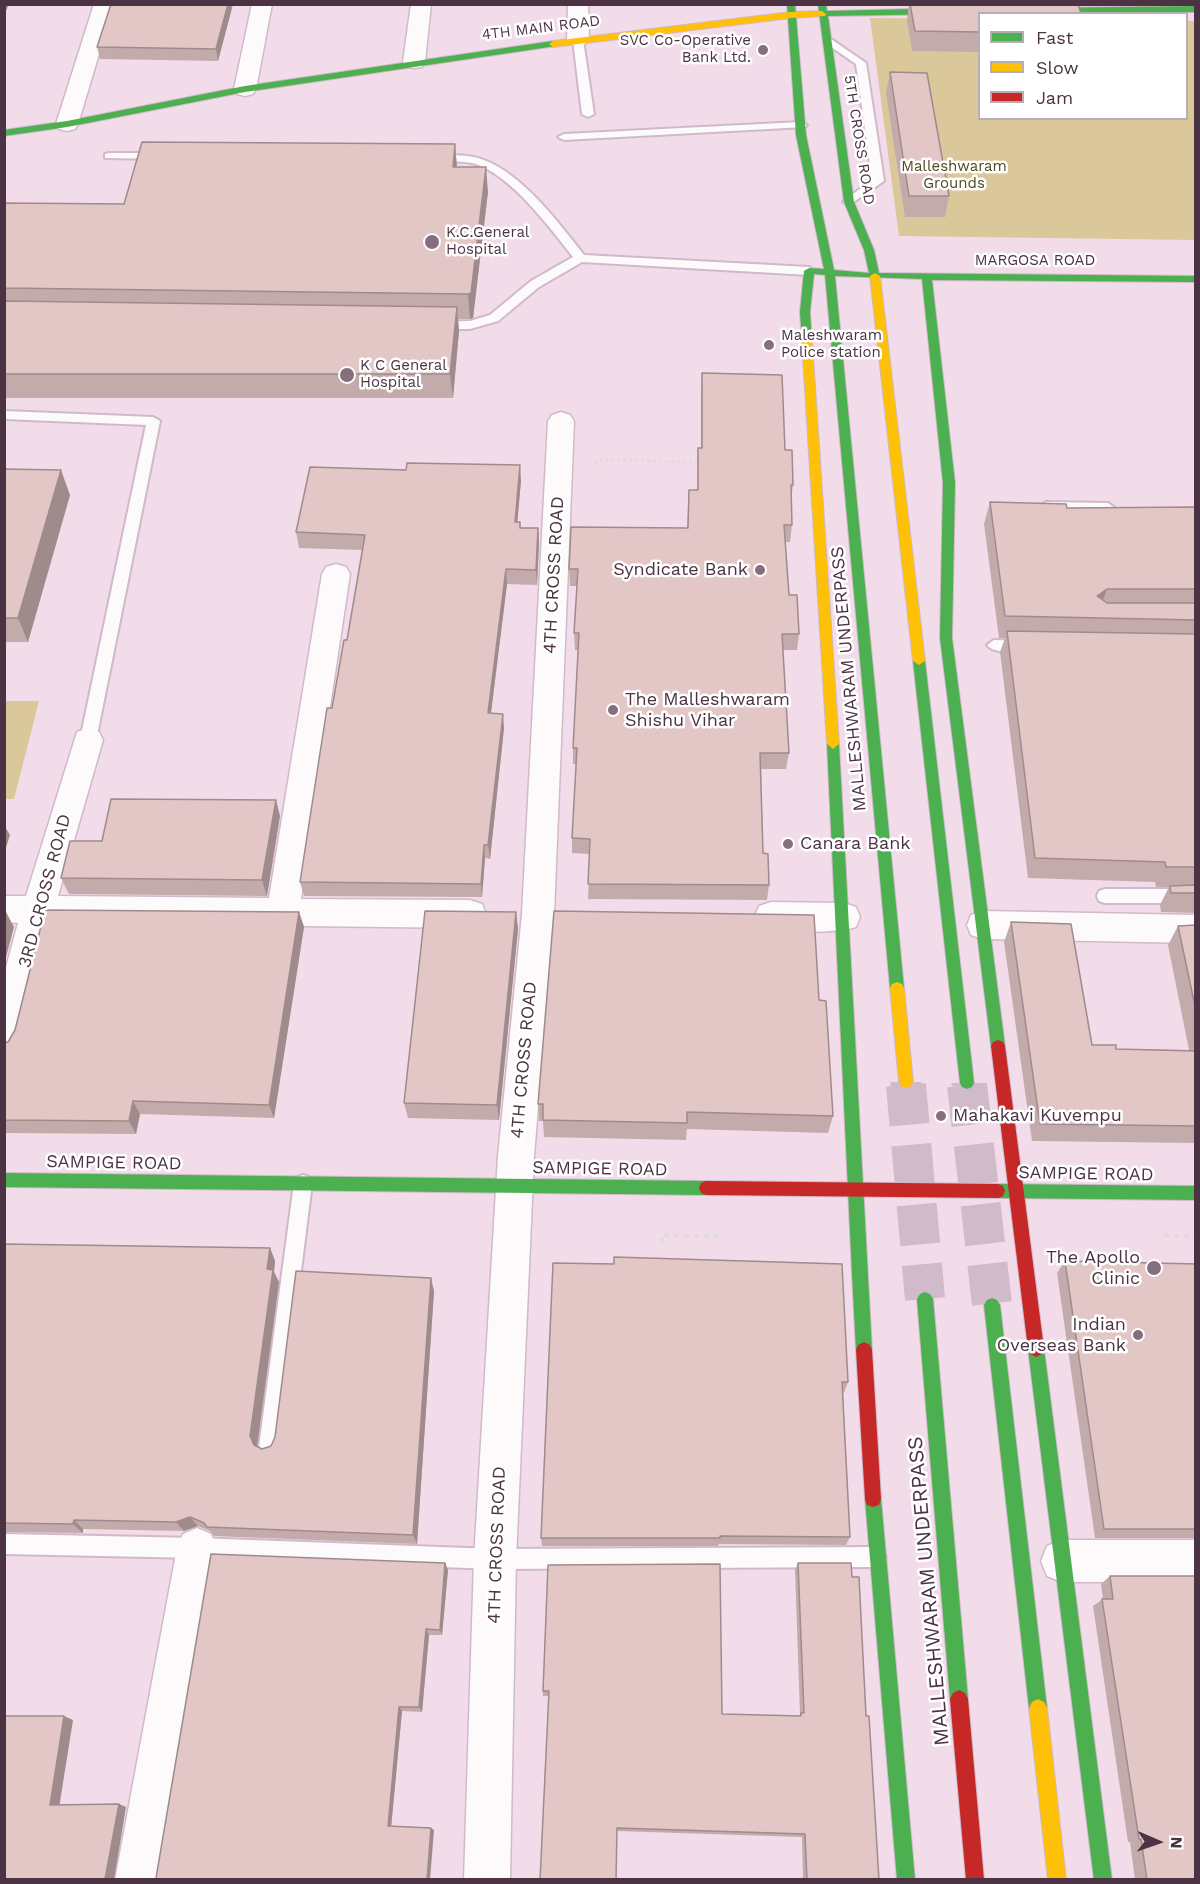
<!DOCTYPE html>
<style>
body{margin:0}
#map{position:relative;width:1200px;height:1884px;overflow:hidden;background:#f2dcea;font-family:"Work Sans",sans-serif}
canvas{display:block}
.frame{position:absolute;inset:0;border:6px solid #4c3344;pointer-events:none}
.legend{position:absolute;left:978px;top:12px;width:210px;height:108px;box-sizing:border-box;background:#fff;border:2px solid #b7adb4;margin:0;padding:8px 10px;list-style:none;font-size:18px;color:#4c3344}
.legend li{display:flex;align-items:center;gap:12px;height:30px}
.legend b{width:30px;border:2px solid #b7adb4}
.north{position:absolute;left:1128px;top:1812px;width:60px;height:60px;-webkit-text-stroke:4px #fff;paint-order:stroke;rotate:92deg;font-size:16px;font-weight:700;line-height:24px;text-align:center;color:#4c3344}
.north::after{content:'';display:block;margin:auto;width:21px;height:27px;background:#4c3344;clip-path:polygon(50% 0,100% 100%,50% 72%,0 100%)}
</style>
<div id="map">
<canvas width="1200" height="1884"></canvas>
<div class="frame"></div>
<ul class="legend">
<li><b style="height:8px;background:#4caf50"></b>Fast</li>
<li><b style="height:8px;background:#ffc107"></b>Slow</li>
<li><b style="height:8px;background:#c62828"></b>Jam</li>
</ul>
<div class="north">N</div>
</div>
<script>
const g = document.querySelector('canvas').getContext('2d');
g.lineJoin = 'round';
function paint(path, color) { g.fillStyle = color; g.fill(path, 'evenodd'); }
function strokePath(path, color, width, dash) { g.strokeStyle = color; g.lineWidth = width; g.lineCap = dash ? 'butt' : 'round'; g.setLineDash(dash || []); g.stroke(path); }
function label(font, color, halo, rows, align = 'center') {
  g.font = font + ' "Work Sans",sans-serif'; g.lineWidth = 5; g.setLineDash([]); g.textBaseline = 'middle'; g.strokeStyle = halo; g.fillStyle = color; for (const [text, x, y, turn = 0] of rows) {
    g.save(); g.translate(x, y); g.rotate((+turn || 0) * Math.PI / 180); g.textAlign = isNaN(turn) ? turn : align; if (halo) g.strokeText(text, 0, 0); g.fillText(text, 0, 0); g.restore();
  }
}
const green = new Path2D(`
 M870 18 979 19 980 118H1186L1187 21H1195V240L899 236Z
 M5 701H39L14 799H5Z`);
const primaryTunnelFar1 = new Path2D(`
 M906 1082V1086
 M967 1083V1086`);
const primaryTunnel = new Path2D(`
 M906 1085 925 1299
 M967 1085 992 1305`);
const pathFar1 = new Path2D(`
 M595 464 599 460 700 462`);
const path = new Path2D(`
 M1164 1235 1196 1236
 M662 1243V1235L720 1236`);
const lane = new Path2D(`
 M578 37 583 40 594 114 588 117 582 114 573 40Z
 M828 37 866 63 884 181 849 205 843 202 845 200 872 180 856 64 824 42V38Z
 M801 122 807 125 805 127 564 140 558 137 564 134Z
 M109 153H159L165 156 159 159 105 158V154Z
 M434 155C451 155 468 154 484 160 522 174 559 223 584 255L809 267 815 271 809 275 582 262 539 287 498 321 470 329H432L430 326 432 323 436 322 470 321 490 315 531 281 573 257C550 228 509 172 472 163 458 160 444 163 430 160L428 158Z
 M4 411 153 417 160 421 96 740 93 744H83L80 740 146 425 4 419Z
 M1046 502 1108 503 1115 508 1108 513 1046 512 1039 507Z
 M994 640 1024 641 1031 646C1024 655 994 654 987 645Z
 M1105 889H1196V903H1105L1099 901 1097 896 1099 891Z
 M303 1175 309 1177 312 1183 279 1447 276 1454 269 1457 262 1454 259 1447 294 1183 297 1177Z
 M4 1534 197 1538 495 1549 876 1547 883 1550 886 1557 883 1564 876 1567 495 1569 197 1558 4 1554Z`);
const street = new Path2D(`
 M94 4H114L78 124 75 129 67 131 59 129 56 124Z
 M252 4H272L256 89 253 94 245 96 237 94 234 89Z
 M411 4H431L425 62 422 67 414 68 406 67 403 62Z
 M568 4H588L589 40 585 44 578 46 571 44 567 40Z
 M561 412 570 415 574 421 554 914 534 1156 516 1559 510 1880H464L474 1559 498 1156 522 914 548 421 552 415Z
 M336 564 346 567 350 574 301 899 470 900 482 904 486 914 482 924 470 928 51 923 21 1043 16 1054 4 1058V975L18 923 4 922V896H26L77 732 88 728 99 732 103 740 58 896 269 898 322 574 326 567Z
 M771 902 844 903 856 907 860 917 856 927C833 934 782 933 759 926L755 916 759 906Z
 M983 911 1196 915V943L983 939 971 935 967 925 971 915Z
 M197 1528 211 1534 217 1548 161 1880H115L177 1548 183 1534Z
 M1062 1540H1196V1582H1062L1047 1576 1041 1561 1047 1546Z`);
const fast = new Path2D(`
 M787 4H795L806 135 834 270 869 273 864 250 844 202 818 4H826L827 11 954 8 958 11 954 14 828 16 854 202 874 250 879 273 1196 276V282L932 280 955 483 952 638 1005 1046 1003 1050 998 1052 993 1050 991 1046 940 638 943 483 922 279 835 276 904 988 902 992 897 994 892 992 890 988 825 275 814 274 810 312 812 341 807 344 802 341 800 312 804 271 809 268 824 269 796 135Z
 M1196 6V12L1035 14 1031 11 1035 8Z
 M553 41 556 42V46L245 92 67 127 4 136V130L67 121 245 86Z
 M919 657 925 661 974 1083 972 1087 967 1089 962 1087 960 1083 913 661Z
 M833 739 839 744 872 1350 870 1355 864 1358 858 1355 856 1350 852 1274 827 744Z
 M4 1173 706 1181 711 1183 713 1188 711 1193 706 1195 4 1187Z
 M998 1184 1196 1186V1200L998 1198 993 1196 991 1191 993 1186Z
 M925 1292 930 1294 933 1299 968 1699 965 1705 959 1708 953 1705 950 1699 917 1299 920 1294Z
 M992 1298 997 1300 1000 1305 1047 1708 1044 1714 1038 1717 1032 1714 1029 1708 984 1305 987 1300Z
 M1036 1341 1042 1344 1044 1349 1112 1880H1094L1028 1349 1030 1344Z
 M873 1491 879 1493 881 1499 915 1880H897L865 1499 867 1493Z`);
const slow = new Path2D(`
 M822 11 826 14 825 16 791 18 553 47 549 44 553 41 791 12Z
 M875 273 880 276 925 661 919 665 913 661 870 276Z
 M807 338 812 341 839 744 833 749 827 744 802 341Z
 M897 982 902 984 904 988 913 1082 911 1086 906 1088 901 1086 899 1082 890 988 892 984Z
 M1038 1699 1044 1702 1047 1708 1066 1880H1048L1029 1708 1032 1702Z`);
const jam = new Path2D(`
 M998 1040 1003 1042 1005 1046 1044 1349 1042 1354 1036 1357 1030 1354 1028 1349 991 1046 993 1042Z
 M706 1181 998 1184 1003 1186 1005 1191 1003 1196 998 1198 706 1195 701 1193 699 1188 701 1183Z
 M864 1342 870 1345 872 1350 881 1499 879 1505 873 1507 867 1505 865 1499 856 1350 858 1345Z
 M959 1690 965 1693 968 1699 984 1880H966L950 1699 953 1693Z`);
const wall = new Path2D(`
 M233 4 218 61 100 59 97 47Z
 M909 4H1078L980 14V52L912 51 907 20Z
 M890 72 949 196 945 217H905L886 93Z
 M455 144 457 167 488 192 473 318 470 319H458L459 331 453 398H4V203L124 204Z
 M702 373 785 450 793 485 791 499 792 525 790 542H785L789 595 799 634 797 650H783L789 753 786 769H761L763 853 769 885 767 900 588 899 590 854 572 853V838L576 764H573V748L578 650H575L574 633 577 586H570L569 569 687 528 689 490H697L698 448H701V390Z
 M4 469 70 495 28 642H4Z
 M521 481 517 522H520V528H538L539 543 537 585 507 584 491 713 504 728 490 859 485 858 482 897 304 896 300 882 332 708 347 640 363 550 299 548 296 532Z
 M990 502 1067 508 1196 507V913L1161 912 1160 905 1169 887H1156L1155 882 1028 878 1000 652 1005 638H999L984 524Z
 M280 816 267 896 69 894 61 878 102 841Z
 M299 912 304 927 274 1118 140 1114 136 1134 4 1133V1043Z
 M516 912 518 929 499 1120 408 1118 404 1103Z
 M1011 922 1092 1045 1116 1049 1189 1050 1168 945 1178 926 1196 925V1143L1032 1141 1004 942Z
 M819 1000 833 1116 828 1133 687 1129 686 1140 544 1137 543 1121H539L538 1104Z
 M4 1244 270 1248 275 1261 274 1272 279 1282 257 1446 262 1449 271 1446 434 1291 417 1544 214 1536 210 1531 198 1526 184 1531 83 1529V1533L4 1532Z
 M1065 1261 1196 1264V1538H1095L1057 1273Z
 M553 1263 848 1382 844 1393H843L850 1537 846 1545 719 1544 718 1546H542L541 1538Z
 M445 1563 448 1570 442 1635H429L422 1712 402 1711 391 1826 434 1830 155 1880Z
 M798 1563 852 1577 866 1716 879 1880H803L802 1837 617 1831 549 1696H543V1691L548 1565 722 1714 799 1716 800 1714 795 1570Z
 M1110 1576 1196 1880H1135L1130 1842H1128L1093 1606 1103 1599 1101 1584Z`);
const shadedWall = new Path2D(`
 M4 4H9L4 16Z
 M228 4H233L218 61 216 49Z
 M455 144 457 169 453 167Z
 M486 167 488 192 473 318 470 319 468 294Z
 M457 307 459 331 453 398 450 374Z
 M520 465 521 481 516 537 515 522Z
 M61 470 70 495 28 642 18 618Z
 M538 528 539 543 537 585 536 570Z
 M506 569 507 584 489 728 488 713Z
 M1107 589 1099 611 1097 596Z
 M503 714 504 728 490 859 488 845Z
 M276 800 280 816 267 896 262 880Z
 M4 825 10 835 4 854Z
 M484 845 485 858 482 897 481 884Z
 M6 912 14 927 4 965V919Z
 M299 912 304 927 274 1118 269 1105Z
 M516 912 518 929 499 1120 497 1105Z
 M133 1101 140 1114 136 1134 129 1121Z
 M270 1248 275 1261 274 1272 279 1282 257 1447 254 1445 250 1436 267 1269Z
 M431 1278 434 1291 417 1544 413 1535Z
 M190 1517 198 1526 184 1531 176 1522Z
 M74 1520 83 1529V1533L73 1524Z
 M445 1563 448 1570 442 1635 440 1630Z
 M426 1629 429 1635 422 1712 419 1707Z
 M399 1707 402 1711 391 1829 388 1826Z
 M64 1716 73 1720 59 1808 50 1805Z
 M119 1804 126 1807 114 1880 105 1879Z
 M431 1828 434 1830 430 1880H427Z`);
const building = new Path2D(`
 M111 4H228L216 49 97 47Z
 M910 4H1078L1081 14H980V32L915 31Z
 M890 72 927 73 949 196H909Z
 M142 142 455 144 453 167H486L471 293 468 294 4 288V203L124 204Z
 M4 301 457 307 450 374H4Z
 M702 373 782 375 785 450H792L793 485H791L792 525H784L789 595H797L799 634H782L789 753H760L763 853 768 854 769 885 588 884 590 839 572 838 577 748H573L579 633H574L578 569H569L571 527 688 528 689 490H698V448H702Z
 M407 463 520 465 515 522H520V528H538L536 570 506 569 488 713 503 714 488 845H484L481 884 300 882 327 708H332L344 640H347L365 535 296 532 310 467 406 470Z
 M4 469 61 470 18 618H4Z
 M990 502 1066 504 1067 508 1196 507V589H1107L1097 596 1107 603H1196V620L1005 616Z
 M1007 631 1196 634V867H1166L1165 862 1035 858Z
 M111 799 276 800 262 880 61 878 70 841H102Z
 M1196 885V893H1171L1170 886Z
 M45 910 299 912 269 1105 133 1101 129 1121 4 1120V1043L8 1042 15 1030Z
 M425 911 516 912 497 1105 404 1103Z
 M554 911 814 915 819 1000 826 1001 833 1116 687 1112V1123L543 1120V1104H538Z
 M1011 922 1071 924 1092 1045H1116V1049L1196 1051V1126L1040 1124Z
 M1196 925V1011L1178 926Z
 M4 1244 270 1248 267 1269 273 1270 250 1436 254 1445 262 1449 271 1446 275 1437 296 1271 431 1278 413 1535 207 1527 204 1523 190 1517 176 1522 74 1520 73 1524 4 1523Z
 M614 1257 842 1264 848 1382H842L850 1537 720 1536V1538H541L553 1263 614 1264Z
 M1065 1261 1196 1264V1529H1104Z
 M211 1554 445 1563 440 1630 426 1629 419 1707H399L388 1826 431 1828 427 1880H155L156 1878Z
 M798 1563H851L852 1577H859L866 1716H869L879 1880H807L805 1834 617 1828 616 1880H540L549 1691H543L548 1565 720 1564 722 1714 801 1716V1713H804Z
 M1110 1576H1196V1880H1147L1141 1839H1139L1102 1599H1113Z
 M4 1716H64L50 1805 119 1804 105 1879 107 1880H4Z`);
const markers = [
 [763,50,6,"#866e7e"],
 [432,242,8,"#866e7e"],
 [769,345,6,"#866e7e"],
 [347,375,8,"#866e7e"],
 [760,570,6,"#866e7e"],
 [613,710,6,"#866e7e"],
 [788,844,6,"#866e7e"],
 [941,1116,6,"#866e7e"],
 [1154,1268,8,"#866e7e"],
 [1138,1335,6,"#866e7e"]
];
const farStreetnames = [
 ["4TH MAIN ROAD",541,28,-7],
 ["5TH CROSS ROAD",859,140,81],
 ["MARGOSA ROAD",1035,261]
];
const farPoinames = [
 ["SVC Co-Operative",751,41,"right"],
 ["Bank Ltd.",751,58,"right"],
 ["K.C.General",446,233],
 ["Hospital",446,250],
 ["Maleshwaram",781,336],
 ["Police station",781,353],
 ["K C General",360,366],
 ["Hospital",360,383]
];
const farParknames = [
 ["Malleshwaram",954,167],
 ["Grounds",954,184]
];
const poiNames = [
 ["Syndicate Bank",748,570],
 ["The Malleshwaram",625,700,"left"],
 ["Shishu Vihar",625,721,"left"],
 ["Canara Bank",800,844,"left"],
 ["Mahakavi Kuvempu",953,1116,"left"],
 ["The Apollo",1140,1258],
 ["Clinic",1140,1279],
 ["Indian",1126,1325],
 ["Overseas Bank",1126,1346]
];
const streetNames = [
 ["4TH CROSS ROAD",554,575,-87],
 ["MALLESHWARAM UNDERPASS",849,679,-95],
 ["3RD CROSS ROAD",45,891,-75],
 ["4TH CROSS ROAD",524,1060,-85],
 ["SAMPIGE ROAD",114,1163,1],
 ["SAMPIGE ROAD",600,1169,1],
 ["SAMPIGE ROAD",1086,1174,1],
 ["4TH CROSS ROAD",497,1545,-88]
];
const nearStreetnames = [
 ["MALLESHWARAM UNDERPASS",929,1591,-95]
];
paint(green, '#dac79a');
strokePath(primaryTunnelFar1, '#d1bac9', 31, [31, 15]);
strokePath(primaryTunnel, '#d1bac9', 40, [40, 20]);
strokePath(lane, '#d0bac9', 4);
strokePath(street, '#d0bac9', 3);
strokePath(fast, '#d0bac9', 2);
strokePath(slow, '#d0bac9', 2);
strokePath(jam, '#d0bac9', 2);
strokePath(pathFar1, '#e2dadf', 3, [3, 3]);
strokePath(path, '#e2dadf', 4.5, [5, 5]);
paint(lane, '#fdfafc');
paint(street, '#fdfafc');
paint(fast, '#4caf50');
paint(slow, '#ffc107');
paint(jam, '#c62828');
paint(wall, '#c3abab');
paint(shadedWall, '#9f8b8b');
paint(building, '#e3c7c7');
strokePath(building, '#9f8b8b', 1.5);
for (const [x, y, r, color] of markers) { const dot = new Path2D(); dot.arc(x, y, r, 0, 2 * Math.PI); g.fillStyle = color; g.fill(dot); strokePath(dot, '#fff', 2); }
label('15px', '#4c3344', '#fff', farStreetnames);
label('15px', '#4c3344', '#fff', farPoinames, 'left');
label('15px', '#504920', '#fff', farParknames);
label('18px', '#4c3344', '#fff', poiNames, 'right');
label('18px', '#4c3344', '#fff', streetNames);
label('21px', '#4c3344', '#fff', nearStreetnames);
</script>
